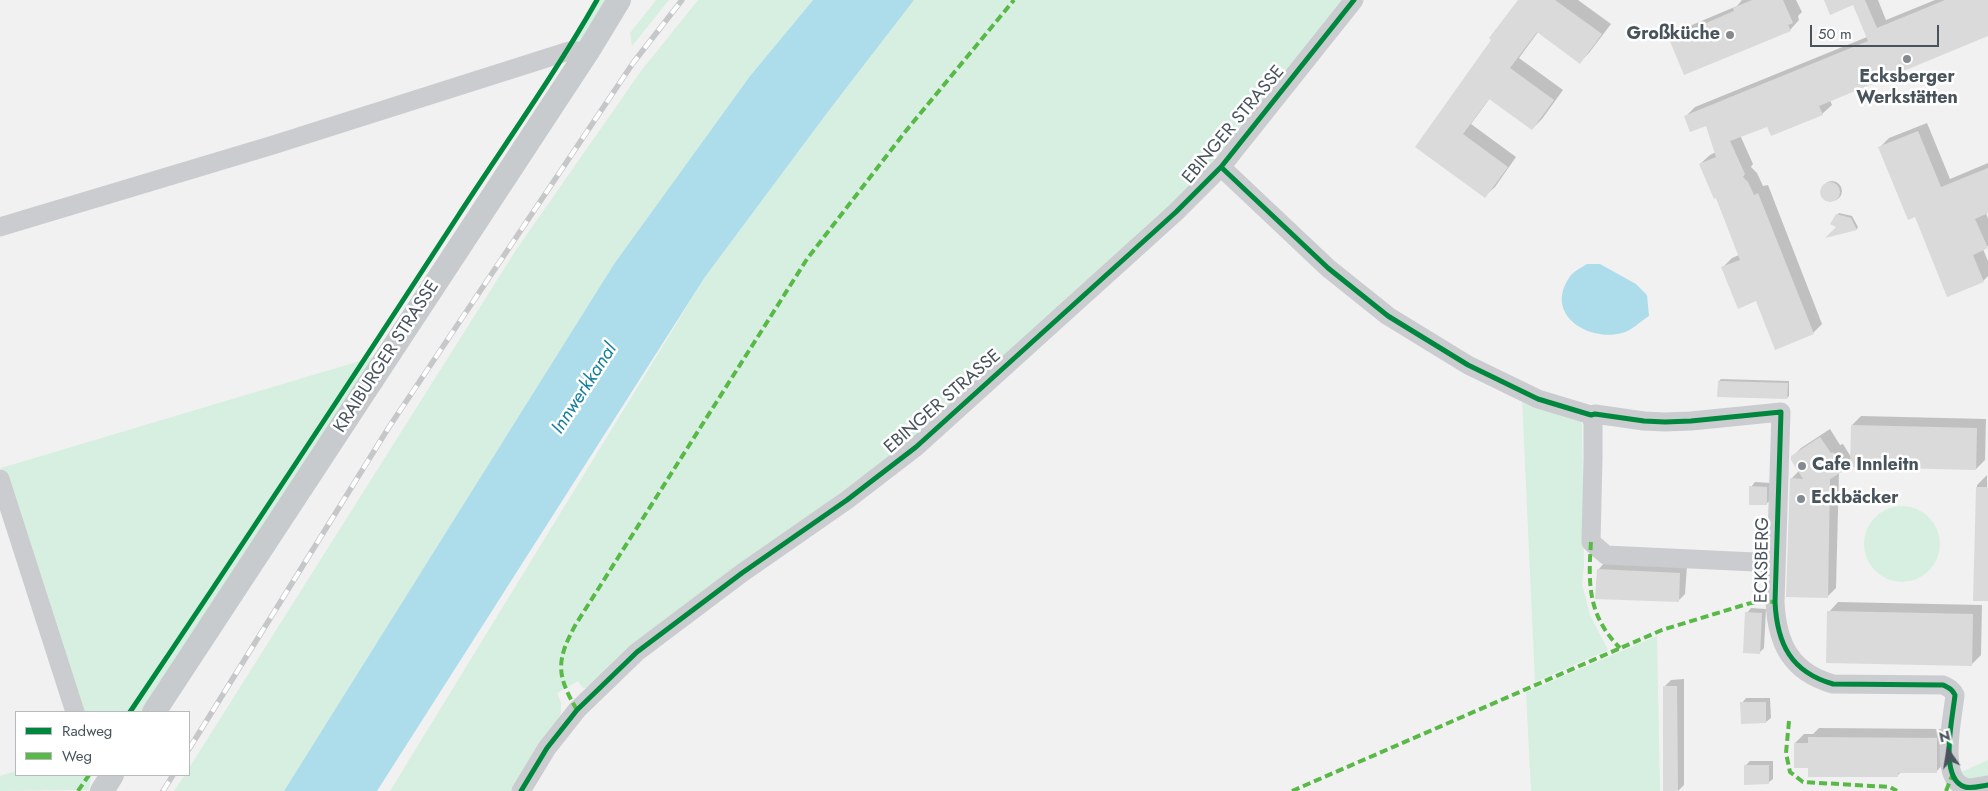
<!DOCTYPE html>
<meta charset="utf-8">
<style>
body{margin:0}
#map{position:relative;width:1988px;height:791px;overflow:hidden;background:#f1f1f1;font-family:Jost,sans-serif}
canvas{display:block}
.legend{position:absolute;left:15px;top:711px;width:175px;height:65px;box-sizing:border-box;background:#fff;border:1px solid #b6babe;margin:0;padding:6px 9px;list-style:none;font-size:15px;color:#48535c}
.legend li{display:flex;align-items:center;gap:10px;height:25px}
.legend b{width:25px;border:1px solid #b6babe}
.north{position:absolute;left:1923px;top:726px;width:50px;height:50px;-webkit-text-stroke:4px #fff;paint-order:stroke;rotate:347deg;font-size:14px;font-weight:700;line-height:20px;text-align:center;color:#48535c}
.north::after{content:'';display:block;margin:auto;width:18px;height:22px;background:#48535c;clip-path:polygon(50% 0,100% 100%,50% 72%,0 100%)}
.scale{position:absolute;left:1810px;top:25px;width:129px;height:22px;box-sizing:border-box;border:2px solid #48535c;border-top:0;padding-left:6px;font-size:15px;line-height:18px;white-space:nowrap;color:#48535c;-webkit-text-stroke:4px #fff;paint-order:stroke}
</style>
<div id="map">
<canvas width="1988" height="791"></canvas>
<ul class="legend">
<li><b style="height:6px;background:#00873e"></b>Radweg</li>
<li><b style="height:6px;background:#58b947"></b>Weg</li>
</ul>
<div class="north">N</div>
<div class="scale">50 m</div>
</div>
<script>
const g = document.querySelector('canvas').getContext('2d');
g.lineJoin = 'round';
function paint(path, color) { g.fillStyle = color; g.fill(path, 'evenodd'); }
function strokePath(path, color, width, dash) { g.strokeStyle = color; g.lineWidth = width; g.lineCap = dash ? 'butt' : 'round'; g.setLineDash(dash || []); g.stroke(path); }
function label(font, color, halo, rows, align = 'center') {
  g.font = font + ' Jost,sans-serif'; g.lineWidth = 5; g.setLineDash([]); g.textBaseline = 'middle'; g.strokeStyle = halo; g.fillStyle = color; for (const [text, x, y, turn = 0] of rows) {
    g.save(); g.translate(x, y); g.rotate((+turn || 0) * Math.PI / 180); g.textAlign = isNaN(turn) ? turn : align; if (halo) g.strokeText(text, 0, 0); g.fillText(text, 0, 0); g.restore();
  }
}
const green = new Path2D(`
 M595 0H606L581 41 571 44Z
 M656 0H669L632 46 630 33Z
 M698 0H813L750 76 614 264 284 791H174L185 775H189V768L516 250 641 71Z
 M914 0H1343L1223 156 1178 203 912 440 793 528 590 688H583L578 681 557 693 561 703V713L556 724 538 748 512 791H390L705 277 827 113Z
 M380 355 143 712H80L1 468Z
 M1522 398 1582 417 1584 565 1582 584 1590 615 1608 650 1535 682Z
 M1864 544a38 38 0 1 1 76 0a38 38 0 1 1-76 0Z
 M1657 636 1660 791H1531L1526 692Z
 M1988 760V781L1975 784 1959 773Z
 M16 771V775H91L89 790 0 791V776Z`);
const water = new Path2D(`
 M813 0H914L827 113 705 277 377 791H284L614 264 750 76Z
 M1587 264H1600L1636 284 1647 295 1649 316C1641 321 1631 331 1622 333 1589 342 1544 315 1569 278 1572 272 1581 268 1587 264Z`);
const shadow = new Path2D(`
 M1520 0H1578L1611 24 1589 53 1580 62 1538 32 1519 58 1563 90 1542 119 1532 129 1490 98 1471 124 1516 157 1495 187 1485 196 1417 146Z
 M1742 0H1796L1802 12 1798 16 1799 20 1790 30 1670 39 1680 30 1737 6Z
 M1825 0H1878L1886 20 1935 0H1988V35L1830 100 1832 105 1822 114 1768 125 1740 135 1753 164 1751 167 1757 173 1763 186 1768 185 1822 324 1813 333 1757 300 1723 267 1732 258 1739 255 1716 197 1700 164 1710 155 1716 152 1707 125 1686 116 1695 107 1867 37 1854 4Z
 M1927 123 1950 179 1988 163V212L1986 213 1988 219V246L1983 249 1988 261V276L1983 281 1915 216 1880 147 1889 138Z
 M1822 191a10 10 0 1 1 20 0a10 10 0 1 1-20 0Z
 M1839 213 1852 216 1858 227 1857 229 1838 227 1837 215Z
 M1721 379 1789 381V396L1787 398 1719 381Z
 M1861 416 1986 419 1985 460 1976 469 1851 463 1839 473 1836 588 1827 597 1791 479 1799 471 1792 457 1801 448 1830 429 1840 445 1843 444 1851 457 1852 425Z
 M1987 475 1988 600H1974L1977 485Z
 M1755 482 1771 483V500L1766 504 1751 487Z
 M1605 562 1687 566 1685 594 1678 601 1598 570Z
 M1838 602 1982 605 1981 655 1971 665 1829 612Z
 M1751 608 1766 609 1764 648 1759 653 1747 613Z
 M1684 679V785L1678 791H1664V687L1671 680Z
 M1746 698H1770L1771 718 1766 722 1742 703Z
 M1819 728 1946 729 1945 762 1936 772 1902 771 1897 776 1809 767 1795 743 1804 734H1813Z
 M1750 761H1773V779L1768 783 1746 765Z`);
const building = new Path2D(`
 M1518 0H1555L1602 34 1580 64 1537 32 1510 68 1554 100 1532 130 1489 99 1463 134 1508 167 1485 198 1415 147 1491 40 1489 38Z
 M1752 0H1783L1793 23 1788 25 1791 31 1684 75 1669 39 1734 11 1733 8Z
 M1824 0H1865L1877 28 1945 0H1988V36L1819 106 1823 115 1771 136 1767 127 1730 141 1745 174 1743 177 1748 182 1754 195 1758 193 1814 334 1775 350 1756 301 1738 309 1721 267 1740 260 1716 198 1714 199 1699 164 1716 157 1706 126 1690 132 1684 116 1868 41 1853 5 1830 15Z
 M1918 131 1941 187 1988 168V213L1975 219 1988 248 1973 255 1984 282 1947 297 1915 217 1908 220 1878 147Z
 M1820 192a10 10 0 1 1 20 0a10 10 0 1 1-20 0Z
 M1836 214 1851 218 1857 230 1825 238 1836 227 1830 224Z
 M1718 381 1788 383 1787 399 1717 397Z
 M1851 425 1977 428 1976 470 1850 467Z
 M1820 437 1831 453 1833 452 1845 470 1830 479 1828 598 1786 597 1790 478 1803 479 1791 460V456Z
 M1749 486 1767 487V505H1749Z
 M1976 487H1988V601H1973Z
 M1597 569 1680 573 1679 602 1595 599Z
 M1827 611 1973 614 1972 666 1826 663Z
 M1745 612 1762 613 1760 654 1743 653Z
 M1663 686H1677L1678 791H1663Z
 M1740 702H1766V723L1741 724Z
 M1808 737 1937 738V773H1898V777H1808V768H1794V743H1808Z
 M1744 765H1769V784L1744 785Z`);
const minor = new Path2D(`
 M1221 167 1328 268 1388 316 1468 365 1538 399 1591 415 1595 414 1644 421 1665 422 1691 421 1781 412 1775 602C1777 644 1791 672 1833 684L1943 685C1949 688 1952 689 1955 695 1953 716 1938 779 1965 787 1972 789 1981 786 1988 785
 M0 227 273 145 569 51H588
 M1591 415 1593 424V458L1591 542 1606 555 1776 563
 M0 479 75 712
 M521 791 547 748 577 710 637 652 742 573 847 500 916 447 1176 212 1221 167 1354 0`);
const major = new Path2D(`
 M154 712 588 51 619 0
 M102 791 112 775`);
const rail = new Path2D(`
 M189 749 389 427 633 63 682 0
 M163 791 173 775`);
const quiet = new Path2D(`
 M1591 542C1588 584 1588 616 1620 648
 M577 710C556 675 556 660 576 624L807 259 905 132 1014 0
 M1789 721 1786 753 1790 772 1803 782 1890 787 1897 791
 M78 791 89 775
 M1292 791 1662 630 1747 604 1761 601 1775 602
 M1946 791 1952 776`);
const cycleway = new Path2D(`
 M1221 167 1328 268 1388 316 1468 365 1538 399 1591 415 1595 414 1644 421 1665 422 1691 421 1781 412 1775 602C1777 644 1791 672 1833 684L1943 685C1949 688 1952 689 1955 695 1953 716 1938 779 1965 787 1972 789 1981 786 1988 785
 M130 712C241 547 350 382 458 216 505 144 555 74 597 0
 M521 791 547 748 577 710 637 652 742 573 847 500 916 447 1176 212 1221 167 1354 0`);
const markers = [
 [1730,35,5,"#838a90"],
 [1907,59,5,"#838a90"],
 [1802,466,5,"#838a90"],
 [1801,499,5,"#838a90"]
];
const poiNames = [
 ["Großküche",1720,35,"right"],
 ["Ecksberger",1907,78,"center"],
 ["Werkstätten",1907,99,"center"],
 ["Cafe Innleitn",1812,466],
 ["Eckbäcker",1811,499]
];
const streetNames = [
 ["EBINGER STRASSE",1234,125,-50],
 ["KRAIBURGER STRASSE",387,357,-57],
 ["EBINGER STRASSE",943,402,-41],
 ["ECKSBERG",1763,560,-89]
];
const waterNames = [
 ["Innwerkkanal",585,389,-57]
];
paint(green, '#d6efe0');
paint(water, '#adddeb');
paint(shadow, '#0003');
paint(building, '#dadadb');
strokePath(minor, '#cacccf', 19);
strokePath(major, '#c7cbcd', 24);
strokePath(rail, '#c5c7c9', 5.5);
strokePath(rail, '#fff', 4, [11]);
strokePath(quiet, '#58b947', 4, [8, 4]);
strokePath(cycleway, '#00873e', 5);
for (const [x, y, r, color] of markers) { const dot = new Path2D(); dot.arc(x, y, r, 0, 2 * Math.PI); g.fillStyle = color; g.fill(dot); strokePath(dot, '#fff', 2); }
label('bold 18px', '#48535c', '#fff', poiNames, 'left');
label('18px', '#48535c', '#fff', streetNames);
label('italic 19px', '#137e9d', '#fff', waterNames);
</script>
